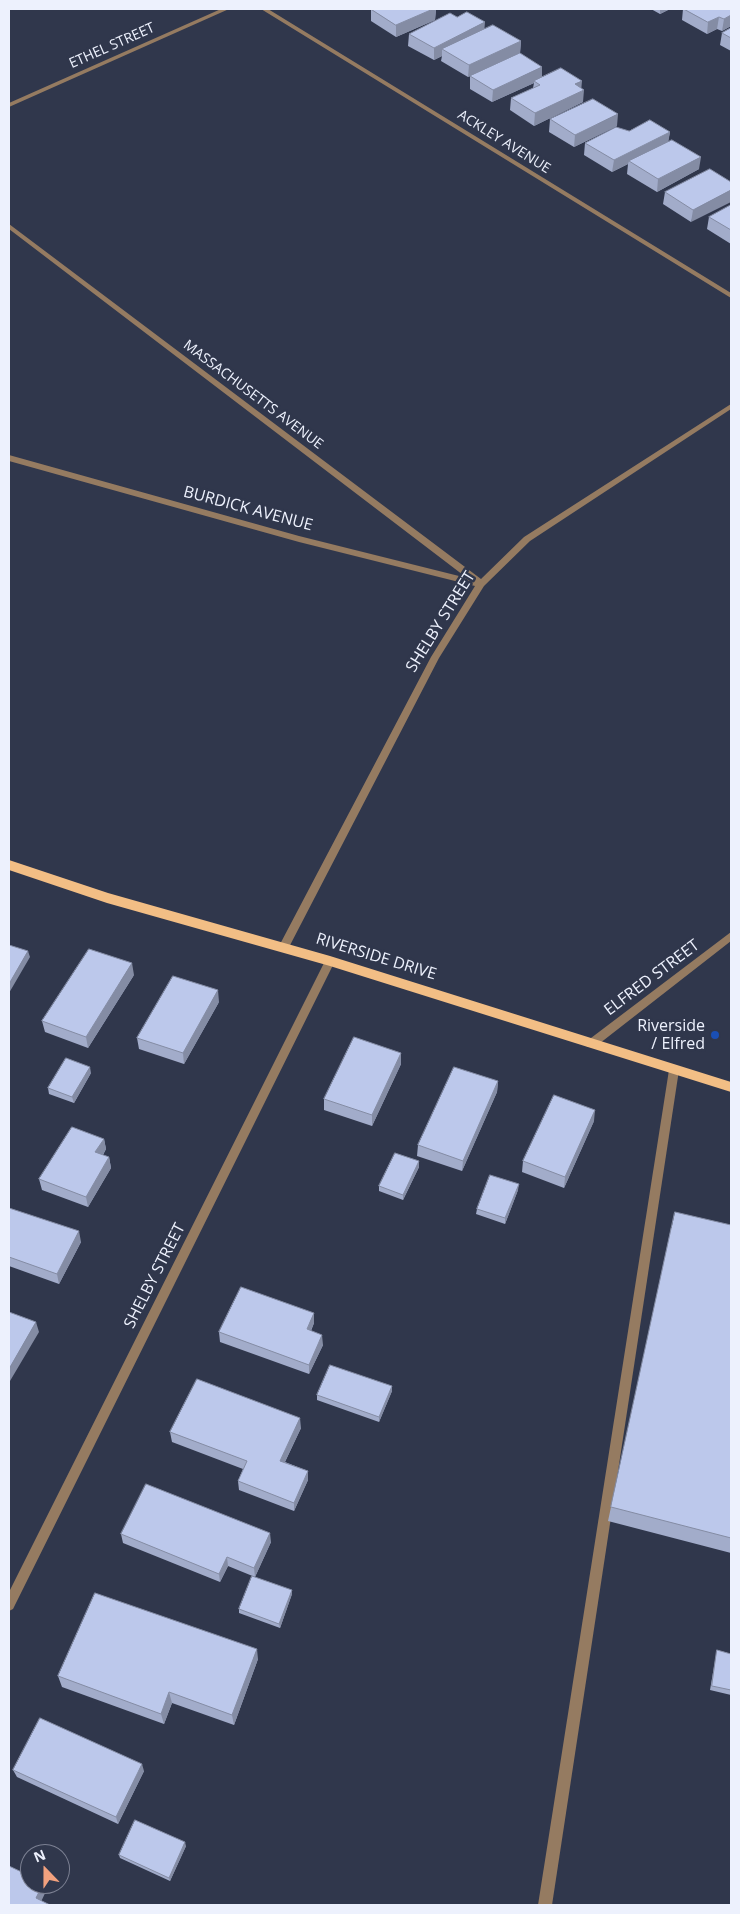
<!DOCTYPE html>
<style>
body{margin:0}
#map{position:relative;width:740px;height:1914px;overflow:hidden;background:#30374c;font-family:"Open Sans",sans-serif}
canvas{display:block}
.frame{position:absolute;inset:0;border:10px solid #edf1fd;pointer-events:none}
.north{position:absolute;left:20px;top:1844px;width:50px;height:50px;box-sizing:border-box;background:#30374c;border:1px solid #7c8193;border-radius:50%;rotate:338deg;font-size:14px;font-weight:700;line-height:20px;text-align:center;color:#edf1fd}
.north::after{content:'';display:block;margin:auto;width:18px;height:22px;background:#f2a17e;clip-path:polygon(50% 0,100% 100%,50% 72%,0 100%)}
</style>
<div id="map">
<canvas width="740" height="1914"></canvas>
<div class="frame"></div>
<div class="north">N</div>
</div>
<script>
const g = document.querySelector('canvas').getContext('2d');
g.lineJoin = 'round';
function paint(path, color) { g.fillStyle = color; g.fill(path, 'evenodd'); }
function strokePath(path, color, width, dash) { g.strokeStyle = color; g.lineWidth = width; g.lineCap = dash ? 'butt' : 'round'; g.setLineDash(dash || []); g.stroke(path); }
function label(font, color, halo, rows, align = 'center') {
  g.font = font + ' "Open Sans",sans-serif'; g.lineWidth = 5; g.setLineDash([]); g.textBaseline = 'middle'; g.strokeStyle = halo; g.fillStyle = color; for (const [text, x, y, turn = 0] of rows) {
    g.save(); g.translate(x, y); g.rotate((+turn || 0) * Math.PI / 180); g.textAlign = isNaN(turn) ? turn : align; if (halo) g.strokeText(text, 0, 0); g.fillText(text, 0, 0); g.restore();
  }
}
const service = new Path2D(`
 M674 1066 678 1067 679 1070 552 1905H538L669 1070 670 1067Z`);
const minor = new Path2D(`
 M221 9H229L9 107V103Z
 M261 9H268L731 293V298Z
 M9 224 481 579 524 537 731 404V409L530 541 484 586 439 658 287 951H279L278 948 431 657 475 586 299 542 9 461V455L299 536 467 578 9 229Z
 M731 932V941L595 1047H587L586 1044 587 1041Z
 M330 957 334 958 335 961 13 1609 9 1611V1592L325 961 326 958Z`);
const primary = new Path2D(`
 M9 860 108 893 330 956 731 1082V1092L330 966 107 903 9 870Z`);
const wall = new Path2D(`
 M371 9H436L435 20 396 37 371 21Z
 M651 9H670L660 14Z
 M683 9H731V26L722 31 717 29 707 34 682 20Z
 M731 28V51L720 45 722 33Z
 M484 29 521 41 520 53 468 77 441 61 442 56 434 60 408 46 409 34Z
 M470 76 542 77 582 89 583 102 534 126 510 110 511 98 533 88 534 83 492 102 470 89Z
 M550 119 617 126 574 147 549 132Z
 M670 132 668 141 699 169 657 192 627 174 628 164 612 172 584 155 585 143Z
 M710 169 691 222 663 204 665 192Z
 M731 205V244L707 229 709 217Z
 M134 975 88 1048 45 1032 42 1021Z
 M219 1002 184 1064 139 1049 137 1038Z
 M401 1053V1064L372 1126 324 1110V1099Z
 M91 1073 74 1103 49 1094 48 1088Z
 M498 1081 497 1092 462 1171 417 1156 418 1145Z
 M594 1121 564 1188 522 1172 523 1161Z
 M104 1139 106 1149 103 1155 109 1157 111 1168 88 1207 42 1190 39 1179Z
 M419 1161V1167L403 1200 379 1191V1186Z
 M518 1190 505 1224 476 1214 477 1209Z
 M9 1208 81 1242 59 1284 9 1266Z
 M731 1225V1553L608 1521 671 1228Z
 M314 1323 311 1331 323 1345 309 1374 220 1342 219 1332Z
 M392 1386V1391L379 1422 317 1400V1395Z
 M301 1428 285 1462 308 1471V1480L294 1511 239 1490 238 1481 243 1469 172 1442 170 1432Z
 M121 1534 271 1542 255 1577 228 1566 220 1582 123 1543Z
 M292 1594 280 1628 239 1613V1609Z
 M717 1650 731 1654V1695L710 1690 716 1655Z
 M258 1659 234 1725 172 1703 164 1724 62 1687 58 1676Z
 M13 1770 144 1771 118 1824 17 1777Z
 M186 1846 170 1881 120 1858 119 1855Z`);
const shadedWall = new Path2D(`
 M433 9H436L435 20 396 37V25Z
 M660 9H670L660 14Z
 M731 15V26L722 31 724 19Z
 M719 17 717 29 707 34 708 22Z
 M485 22 484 34 442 49V56L434 60V48Z
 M521 41 520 53 468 77 469 65Z
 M542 67V79L534 81V83L492 102 493 90Z
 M582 81 581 92 584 90 583 102 534 126 535 113 575 84Z
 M618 114 617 126 574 147 575 135Z
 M670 132 668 144 629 161 628 164 612 172 614 160Z
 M701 157 699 169 657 192 658 179Z
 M731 190V202L691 222 693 210Z
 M28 951 30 957 9 993V984Z
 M132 963 134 975 88 1048 86 1037Z
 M218 990 219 1002 184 1064 183 1053Z
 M401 1053V1064L372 1126V1115Z
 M90 1067 91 1073 74 1103 72 1097Z
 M498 1081 497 1092 462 1171 463 1161Z
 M595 1110 594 1121 564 1188 565 1177Z
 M104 1139 106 1149 98 1163 95 1152Z
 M109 1157 111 1168 88 1207 86 1197Z
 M419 1161V1167L403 1200V1195Z
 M519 1184 518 1190 505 1224V1218Z
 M79 1231 81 1242 59 1284 57 1274Z
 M314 1313V1323L307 1339V1329Z
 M36 1322 39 1332 10 1381 9 1376V1369Z
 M322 1335 323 1345 309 1374V1365Z
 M392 1386V1391L379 1422V1417Z
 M300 1418 301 1428 281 1470 280 1461Z
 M308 1471V1480L294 1511V1503Z
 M270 1533 271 1542 255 1577 254 1568Z
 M227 1557 228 1566 220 1582 219 1574Z
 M292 1590V1594L280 1628 279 1624Z
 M257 1649 258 1659 234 1725 232 1715Z
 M169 1692 172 1703 164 1724 161 1714Z
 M142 1764 144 1771 118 1824 116 1817Z
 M185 1842 186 1846 170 1881 169 1878Z
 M43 1884H44L47 1889 40 1904 36 1898Z`);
const building = new Path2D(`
 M371 9H433L396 25Z
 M684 9H731V15L724 19 719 17 708 22Z
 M467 12 485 22 434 48 409 34 450 13 457 17Z
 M493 25 521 41 469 65 442 49Z
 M731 28V38L722 33Z
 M520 53 542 67 493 90 470 76Z
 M561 68 582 81 575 84 584 90 535 113 511 98 540 85 534 81Z
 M593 99 618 114 575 135 550 119Z
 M650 120 670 132 614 160 585 143 616 127 629 131Z
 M672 140 701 157 658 179 629 161Z
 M710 169 731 182V190L693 210 665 192Z
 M731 205V230L709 217Z
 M9 945 28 951 9 984Z
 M89 949 132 963 86 1037 42 1021Z
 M173 976 218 990 183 1053 137 1038Z
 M354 1037 401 1053 372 1115 324 1099Z
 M66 1058 90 1067 72 1097 48 1088Z
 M454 1067 498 1081 463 1161 418 1145Z
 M554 1095 595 1110 565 1177 523 1161Z
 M72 1127 104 1139 95 1152 109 1157 86 1197 39 1179Z
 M395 1153 419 1161 403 1195 379 1186Z
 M490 1175 519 1184 505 1218 477 1209Z
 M9 1208 79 1231 57 1274 9 1257Z
 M675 1212 731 1225V1538L611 1507Z
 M241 1287 314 1313 307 1329 322 1335 309 1365 219 1332Z
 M9 1312 36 1322 9 1369Z
 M330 1365 392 1386 379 1417 317 1395Z
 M197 1379 300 1418 280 1461 308 1471 294 1503 238 1481 247 1461 170 1432Z
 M146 1484 270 1533 254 1568 227 1557 219 1574 121 1534Z
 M252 1576 292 1590 279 1624 239 1609Z
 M95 1593 257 1649 232 1715 169 1692 161 1714 58 1676Z
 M717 1650 731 1654V1690L712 1686Z
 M40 1718 142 1764 116 1817 13 1770Z
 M135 1820 185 1842 169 1878 119 1855Z
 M9 1866 30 1876V1884H43L36 1898 50 1905H9Z`);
const markers = [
 [715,1035,5,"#1a4fb4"]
];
const farStreetnames = [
 ["ETHEL STREET",112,46,-24],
 ["ACKLEY AVENUE",504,142,32],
 ["MASSACHUSETTS AVENUE",253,395,37]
];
const streetNames = [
 ["BURDICK AVENUE",248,509,15],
 ["SHELBY STREET",441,622,-58],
 ["RIVERSIDE DRIVE",376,957,17],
 ["ELFRED STREET",652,978,-37],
 ["SHELBY STREET",155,1276,-63]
];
const poiNames = [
 ["Riverside",705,1026],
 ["/ Elfred",705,1044]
];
paint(service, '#957b61');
paint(minor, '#957b61');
paint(primary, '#f2be85');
paint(wall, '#a2acca');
paint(shadedWall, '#848ca4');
paint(building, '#bcc8eb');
strokePath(building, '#848ca4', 1);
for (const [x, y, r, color] of markers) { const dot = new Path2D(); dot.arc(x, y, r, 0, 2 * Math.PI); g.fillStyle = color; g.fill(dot); strokePath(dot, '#30374c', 2); }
label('14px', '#edf1fd', '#30374c', farStreetnames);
label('16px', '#edf1fd', '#30374c', streetNames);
label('16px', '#edf1fd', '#30374c', poiNames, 'right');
</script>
